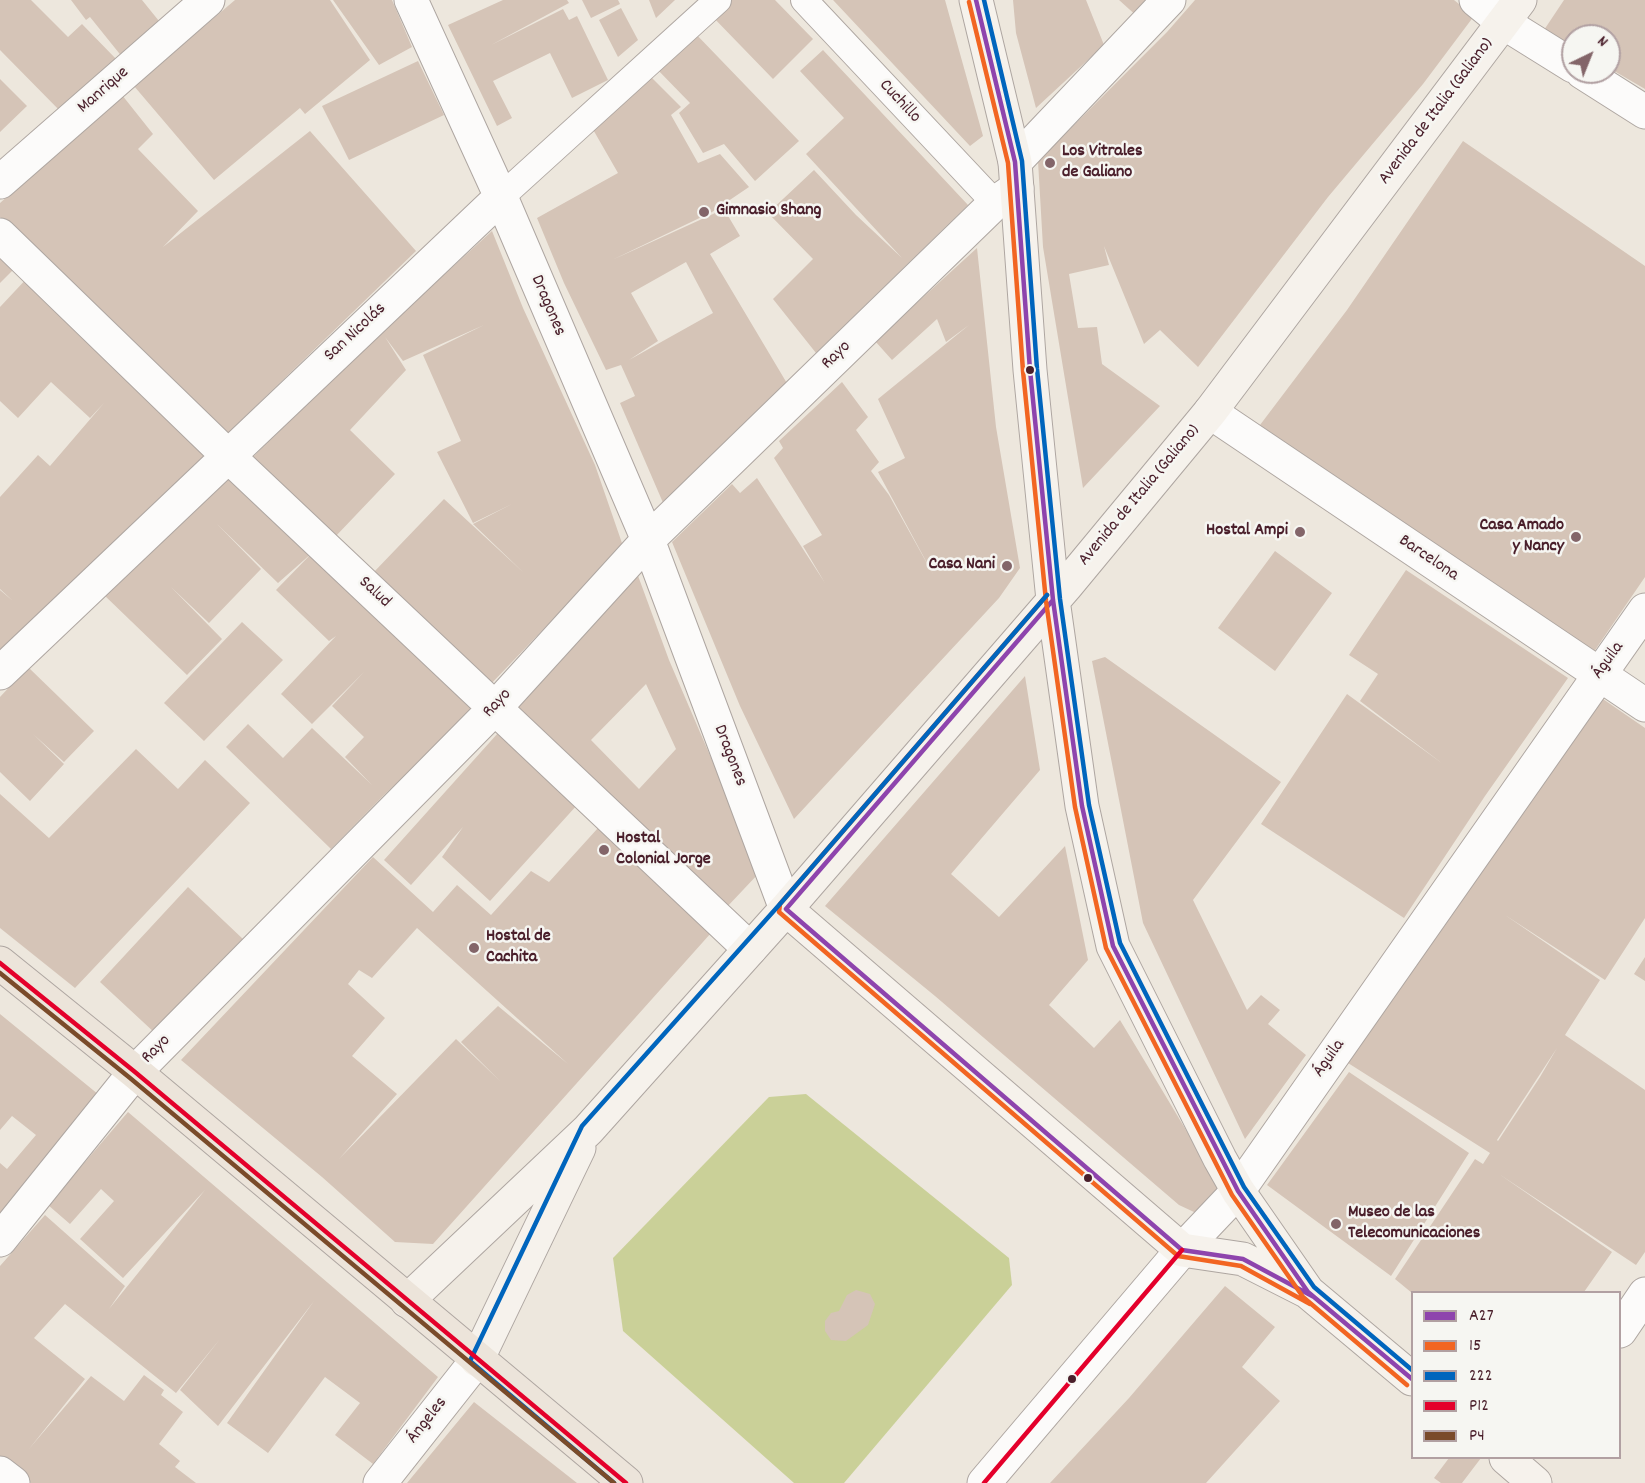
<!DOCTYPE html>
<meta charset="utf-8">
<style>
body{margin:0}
#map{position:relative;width:1645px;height:1483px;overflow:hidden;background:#ede7dd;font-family:Dekko,sans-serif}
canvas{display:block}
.legend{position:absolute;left:1411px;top:1291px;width:210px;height:168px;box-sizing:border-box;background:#f6f6f2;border:2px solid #b1a0a2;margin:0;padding:8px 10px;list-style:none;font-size:18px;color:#4a1f2b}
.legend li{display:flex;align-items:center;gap:12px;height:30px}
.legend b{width:30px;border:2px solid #b1a0a2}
.north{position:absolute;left:1561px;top:24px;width:60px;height:60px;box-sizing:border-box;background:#f6f6f2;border:2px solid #b1a0a2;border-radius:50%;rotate:43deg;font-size:16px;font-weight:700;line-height:24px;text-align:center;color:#4a1f2b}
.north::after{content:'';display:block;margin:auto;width:21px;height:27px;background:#836569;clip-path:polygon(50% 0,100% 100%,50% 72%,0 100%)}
</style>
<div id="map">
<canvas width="1645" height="1483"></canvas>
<ul class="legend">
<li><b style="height:8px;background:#8e44ad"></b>A27</li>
<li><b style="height:8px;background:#f26522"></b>15</li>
<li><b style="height:8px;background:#0065bd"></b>222</li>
<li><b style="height:8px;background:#e4002b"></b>P12</li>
<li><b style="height:8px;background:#7a4b2a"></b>P4</li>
</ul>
<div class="north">N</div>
</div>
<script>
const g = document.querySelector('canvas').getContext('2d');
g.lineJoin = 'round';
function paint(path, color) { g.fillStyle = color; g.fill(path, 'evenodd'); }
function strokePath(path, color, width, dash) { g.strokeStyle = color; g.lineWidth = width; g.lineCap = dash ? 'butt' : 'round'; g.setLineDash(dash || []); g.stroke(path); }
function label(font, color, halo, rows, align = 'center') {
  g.font = font + ' Dekko,sans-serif'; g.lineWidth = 5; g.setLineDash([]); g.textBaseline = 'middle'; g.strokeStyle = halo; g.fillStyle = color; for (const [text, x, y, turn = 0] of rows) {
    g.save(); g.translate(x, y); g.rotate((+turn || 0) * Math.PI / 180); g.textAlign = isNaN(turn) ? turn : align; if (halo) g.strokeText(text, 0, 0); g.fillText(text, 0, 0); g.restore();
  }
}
const green = new Path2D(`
 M806 1094 1009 1258 1012 1285 844 1483H794L623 1331 613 1258 769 1097Z`);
const building = new Path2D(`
 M0 0H31L68 37 82 24 118 61 64 115 0 50Z
 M71 0H142L163 26 123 58 90 17 86 20Z
 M235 0H330L370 60 305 114 300 108 214 180 134 86Z
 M333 0H392L412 47 379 65Z
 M503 0H567L569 3 491 45 563 9 569 20 577 16 608 80 572 98 550 53 493 81 512 118 497 126 448 25Z
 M582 0H618L620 4 591 18Z
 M649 0H675L656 18Z
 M723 0H775L813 39 773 79 709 13Z
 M833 0H945L983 136 970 146Z
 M1013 0H1086L1104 45 1036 108 1016 33Z
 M1119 0H1155L1139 18Z
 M1195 0H1454L1474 16 1423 84 1328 197 1198 367 1160 330 1144 344 1104 246 1109 265 1069 274 1078 328 1097 327 1102 364 1160 406 1083 488 1043 247 1038 161 1167 32Z
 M1564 0H1645V89L1609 68V36H1573V47L1544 30Z
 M621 8 638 40 618 57 599 20Z
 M692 30 799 141 755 181 724 144 703 153 679 113 690 103 654 66Z
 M823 50 968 205 816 353 773 299 813 259 768 213 814 170 856 215 902 258 806 154 844 118 800 71Z
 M418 61 444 115 349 160 322 106Z
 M648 74 681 107 671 115 698 163 720 154 749 187 712 212 612 260 724 209 740 236 710 254 788 385 664 505 620 403 635 396 621 365 606 370 564 283 537 218 618 173 591 126ZM686 262 713 313 629 360 658 341 631 293Z
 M0 79 27 106 0 132Z
 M122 95 153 134 138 149 198 211 163 247 310 131 416 251 227 434 0 217V203Z
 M1463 141 1645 266V577L1591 656 1260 425 1347 310Z
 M492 231 523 308 595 465 623 546 489 686 373 573 444 499 524 573 473 524 512 504 473 523 437 452 461 441 423 355 484 325 403 361 385 337 406 370 350 430 395 474 335 537 252 458 381 332Z
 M0 248 18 265 0 283Z
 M977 248 996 427 1020 568 999 598 794 819 740 706 672 542 732 484 740 493 757 478 825 583 803 546 822 535 774 458 783 448 779 441 842 382 868 417 856 430 879 462 871 471 889 495 934 576 878 472 905 458 878 399 969 325 946 342 937 319 892 360 875 341Z
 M30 275 209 451 0 659V590L13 601 0 589V497L38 455 50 466 104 403 90 418 51 382 18 418 0 401V307Z
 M231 468 478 707 383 796 331 849 226 747 248 724 283 758 312 728 372 785 345 757 364 737 332 706 364 672 312 724 281 694 336 636 329 641 276 590 312 553 278 583 217 524 261 569 209 623 171 587 222 639 187 675 103 594Z
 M1275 551 1332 593 1275 671 1218 628Z
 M1406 570 1568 678 1485 796 1404 918 1261 824 1347 694 1443 764 1360 701 1378 674 1349 655Z
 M637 573 669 660 760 872 726 908 516 707ZM646 684 676 749 639 789 591 740Z
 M242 622 283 660 204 741 164 703Z
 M1105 657 1281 782 1193 900 1247 1010 1261 995 1280 1010 1268 1024 1306 1055 1245 1139 1143 923 1092 661Z
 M28 667 94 731 64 762 33 734 64 764 30 801 0 772V697Z
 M1025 676 1040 770 951 874 999 917 1065 846 1088 960 1049 1005 1094 1048 1120 1020 1213 1175 1217 1189 1204 1211 1194 1212 1179 1205 935 996 825 906Z
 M1600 697 1645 728V918L1605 980 1505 915 1600 980 1565 1035 1645 1090V1252L1636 1265 1499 1174 1612 1252 1584 1292 1412 1293 1395 1279 1475 1159 1483 1164 1490 1153 1348 1063ZM1557 1048 1540 1077 1498 1141 1497 1140Z
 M498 733 578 804 490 901 442 857 463 827 411 885 384 860Z
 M136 749 178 789 205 760 250 803 75 988 0 928V794L49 838Z
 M598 828 711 933 433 1244 395 1242 322 1177 181 1060 373 857 433 912 457 885 491 915 531 871 549 882ZM417 928 568 1064 498 1006 461 1042 500 1081 456 1039 339 1159 397 1094 352 1056 385 1018 348 984 359 970 372 978Z
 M188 887 244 940 156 1034 100 982Z
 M1645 957V981L1634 974Z
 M0 1014 104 1099 0 1222V1163L7 1169 36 1135 12 1116 0 1130Z
 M1349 1072 1469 1153 1391 1276 1267 1185Z
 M128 1112 438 1377 373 1464 335 1435 360 1403 325 1377 268 1453 227 1423 314 1301 218 1426 180 1390 220 1339 176 1393 65 1304 34 1338 85 1379 29 1449 91 1376 124 1401 144 1375 164 1390 161 1395 183 1412 159 1444 180 1461 175 1467 196 1483H31L0 1460V1266L45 1215 125 1286 109 1309 205 1190 123 1278 80 1239 114 1201 101 1189 70 1224 48 1205Z
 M1225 1286 1275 1327 1242 1367 1280 1401 1206 1483H1050L1129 1398Z
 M856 1290 870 1294 875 1304 868 1325 846 1341 831 1340 825 1331V1321L831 1313 839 1311 847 1295Z
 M474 1402 577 1483H407Z
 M1449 1458H1481L1462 1483H1441L1434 1478Z`);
const pedestrian = new Path2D(`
 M804 0 995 203
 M501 197 718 0`);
const minor = new Path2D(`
 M411 0 501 197 648 540 786 909
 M1476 0 1504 23 1573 66
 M1582 72 1645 112
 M1015 162 1169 0
 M0 182 208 0
 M0 235 227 455 750 949
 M1210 412 1645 705
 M0 673 501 197
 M0 1240 135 1072 495 708 648 540 995 203 1017 188
 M1182 1250 1238 1191 1645 610
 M1620 1331 1645 1294
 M0 1473 13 1483
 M380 1483 477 1360`);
const tertiary = new Path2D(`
 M984 1483 1182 1250`);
const secondary = new Path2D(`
 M976 0 1015 162 1030 370 1053 600 1082 806 1113 946 1220 1159 1238 1191 1308 1292
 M786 909 1182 1250 1243 1259 1308 1292 1412 1379
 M407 1301 588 1130 786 909 1066 586 1210 412 1520 0
 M477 1360 579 1148
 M1506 1458 1535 1483`);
const primary = new Path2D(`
 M0 963 135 1072 626 1483`);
const bus1 = new Path2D(`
 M976 0 1015 162 1030 370 1053 600 1082 806 1113 946 1238 1191 1308 1292 1412 1379
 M1053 600 786 909 1182 1250 1243 1259 1314 1297`);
const bus2 = new Path2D(`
 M969 2 1008 163 1023 371 1046 601 1075 807 1106 948 1232 1195 1303 1297 1407 1385
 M1047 595 780 904 779 912 1178 1256 1241 1266 1310 1304`);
const bus3 = new Path2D(`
 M984 0 1022 161 1037 369 1060 599 1089 805 1120 943 1244 1187 1314 1287 1412 1370
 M614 1483 470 1361 582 1126 780 904 1047 595`);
const bus4 = new Path2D(`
 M0 963 135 1072 626 1483
 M984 1483 1182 1250`);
const bus5 = new Path2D(`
 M0 973 130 1078 614 1483`);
const markers = [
 [1050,163,6,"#836569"],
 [704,212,6,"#836569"],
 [1030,370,5,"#4a1f2b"],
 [1300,532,6,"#836569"],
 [1576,537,6,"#836569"],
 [1007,566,6,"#836569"],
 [604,850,6,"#836569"],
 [474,948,6,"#836569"],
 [1088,1178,5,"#4a1f2b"],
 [1336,1224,6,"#836569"],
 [1072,1379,5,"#4a1f2b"]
];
const streetNames = [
 ["Manrique",104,91,-41],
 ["Cuchillo",899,102,47],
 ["Avenida de Italia (Galiano)",1437,112,-53],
 ["Dragones",547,306,67],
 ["San Nicolás",356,333,-43],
 ["Rayo",837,356,-44],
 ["Avenida de Italia (Galiano)",1140,496,-50],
 ["Barcelona",1428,559,34],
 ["Salud",374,593,43],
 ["Águila",1609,661,-54],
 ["Rayo",498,704,-47],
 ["Dragones",729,756,69],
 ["Rayo",157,1050,-45],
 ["Águila",1330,1059,-55],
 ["Ángeles",428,1421,-52]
];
const poiNames = [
 ["Los Vitrales",1062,153],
 ["de Galiano",1062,174],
 ["Gimnasio Shang",716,212],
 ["Casa Amado",1564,527,"right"],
 ["y Nancy",1564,548,"right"],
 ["Hostal Ampi",1288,532,"right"],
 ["Casa Nani",995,566,"right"],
 ["Hostal",616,840],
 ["Colonial Jorge",616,861],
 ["Hostal de",486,938],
 ["Cachita",486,959],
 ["Museo de las",1348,1214],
 ["Telecomunicaciones",1348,1235]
];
paint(green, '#cad098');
paint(building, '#d5c4b7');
strokePath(pedestrian, '#aea6a1', 28);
strokePath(minor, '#aea6a1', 35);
strokePath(tertiary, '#aea6a1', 35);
strokePath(secondary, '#aea6a1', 35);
strokePath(primary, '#aea6a1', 35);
strokePath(pedestrian, '#fcfbfa', 26);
strokePath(minor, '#fcfbfa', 33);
strokePath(tertiary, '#fcfbfa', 33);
strokePath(secondary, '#f6f2ec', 33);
strokePath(primary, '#ece4da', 33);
strokePath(bus1, '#8e44ad', 4.5);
strokePath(bus2, '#f26522', 4.5);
strokePath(bus3, '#0065bd', 4.5);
strokePath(bus4, '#e4002b', 4.5);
strokePath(bus5, '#7a4b2a', 4.5);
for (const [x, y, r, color] of markers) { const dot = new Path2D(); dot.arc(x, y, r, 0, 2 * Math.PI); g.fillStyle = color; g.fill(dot); strokePath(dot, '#f6f6f2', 2); }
label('18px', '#4a1f2b', '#f6f6f2', streetNames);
label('bold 18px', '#4a1f2b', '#f6f6f2', poiNames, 'left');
</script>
